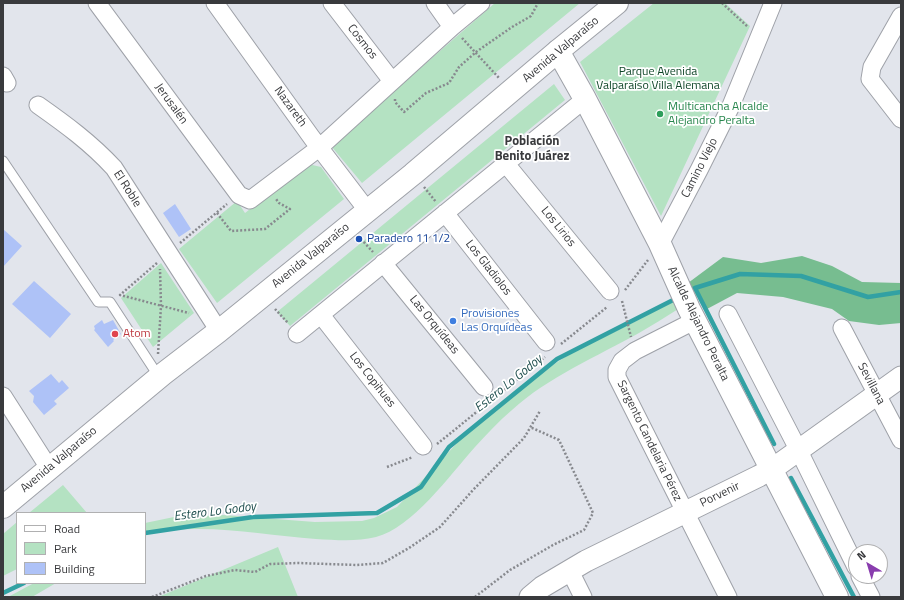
<!DOCTYPE html>
<meta charset="utf-8">
<style>
body{margin:0}
#map{position:relative;width:904px;height:600px;overflow:hidden;background:#e2e5ec;font-family:"Titillium Web",sans-serif}
canvas{display:block}
.frame{position:absolute;inset:0;border:4px solid #393a3d;pointer-events:none}
.legend{position:absolute;left:16px;top:512px;width:130px;height:72px;box-sizing:border-box;background:#fff;border:1px solid #b0b0b1;margin:0;padding:5px 7px;list-style:none;font-size:12px;color:#393a3d}
.legend li{display:flex;align-items:center;gap:8px;height:20px}
.legend b{width:20px;border:1px solid #b0b0b1}
.north{position:absolute;left:848px;top:544px;width:40px;height:40px;box-sizing:border-box;background:#fff;border:1px solid #b0b0b1;border-radius:50%;rotate:322deg;font-size:11px;font-weight:700;line-height:16px;text-align:center;color:#393a3d}
.north::after{content:'';display:block;margin:auto;width:14px;height:18px;background:#893dae;clip-path:polygon(50% 0,100% 100%,50% 72%,0 100%)}
</style>
<div id="map">
<canvas width="904" height="600"></canvas>
<div class="frame"></div>
<ul class="legend">
<li><b style="height:5px;background:#fff"></b>Road</li>
<li><b style="height:11px;background:#b4e2c2"></b>Park</li>
<li><b style="height:11px;background:#aec2f7"></b>Building</li>
</ul>
<div class="north">N</div>
</div>
<script>
const g = document.querySelector('canvas').getContext('2d');
g.lineJoin = 'round';
function paint(path, color) { g.fillStyle = color; g.fill(path, 'evenodd'); }
function strokePath(path, color, width, dash) { g.strokeStyle = color; g.lineWidth = width; g.lineCap = dash ? 'butt' : 'round'; g.setLineDash(dash || []); g.stroke(path); }
function label(font, color, halo, rows, align = 'center') {
  g.font = font + ' "Titillium Web",sans-serif'; g.lineWidth = 3.5; g.setLineDash([]); g.textBaseline = 'middle'; g.strokeStyle = halo; g.fillStyle = color; for (const [text, x, y, turn = 0] of rows) {
    g.save(); g.translate(x, y); g.rotate((+turn || 0) * Math.PI / 180); g.textAlign = isNaN(turn) ? turn : align; if (halo) g.strokeText(text, 0, 0); g.fillText(text, 0, 0); g.restore();
  }
}
const green = new Path2D(`
 M495 3H580L362 183 331 146Z
 M654 3H725L750 26 661 216 580 62Z
 M554 84 565 100 290 326 277 312Z
 M308 164 321 167 344 199 217 303 179 249 237 201 245 213Z
 M161 263 194 313 153 347 121 298Z
 M705 279 901 312 715 285C690 301 665 318 639 333 598 356 548 377 512 410 499 421 487 434 475 447 450 475 412 528 376 537 356 542 336 540 316 539 260 535 200 521 145 535V523L174 517 223 515 315 522 362 521 374 518 397 507 475 424 520 386 570 354 642 318Z
 M63 485 87 513H29Z
 M17 522V569L3 576V534Z
 M278 547 298 597H158Z
 M34 583H56L32 597H8Z`);
const forest = new Path2D(`
 M802 256 832 266 862 282 901 283V323L879 325 849 321 832 309 783 297 737 293 707 309 688 283 723 257 761 263Z`);
const stream = new Path2D(`
 M695 288 774 444
 M688 292 695 288 740 274 801 276 868 297 901 292
 M791 478 854 597
 M145 533 253 517 377 513 421 487 449 447 557 359 677 298
 M3 593 24 583`);
const building = new Path2D(`
 M175 204 191 229 179 237 163 213Z
 M3 229 22 246 3 267Z
 M34 281 71 314 50 338 12 304Z
 M102 320 104 324 113 320 121 334 113 340 114 341 108 347 94 330 95 329 94 326Z
 M51 374 59 383 62 380 69 388 54 401 57 404 44 415 33 402 34 396 29 391Z`);
const path = new Path2D(`
 M722 3 748 27
 M462 38 499 78
 M395 99V102L404 112 426 93 449 83 459 67 476 52 512 27 531 16 538 3
 M424 187 436 202
 M217 213 231 231 265 229 290 209 279 203 276 199
 M361 239 373 252
 M180 243 227 204
 M157 263 120 295 189 313
 M625 290 648 260
 M622 301 631 337
 M275 309 288 323
 M561 344 607 307
 M158 354 161 306 160 269
 M498 395 545 357
 M437 444 489 402
 M387 467 413 457
 M152 597 206 576 235 570 255 572 270 564 298 563 357 565 383 563 409 548 440 527 473 490 524 438 540 411
 M475 597 510 570 553 545 584 530 593 513 559 440 530 427`);
const service = new Path2D(`
 M3 161 98 302H110L159 377`);
const minor = new Path2D(`
 M97 3 239 195 250 200 319 148 452 27 481 3
 M215 3 312 138 367 210
 M332 3 392 81
 M435 3 452 27
 M901 16 872 67 870 79 901 119
 M3 76 7 83
 M38 105C65 124 91 143 114 168L219 331
 M506 164 610 291
 M445 213 546 342
 M660 244 699 170 730 108 773 3
 M383 263 484 387
 M728 314 799 451 856 567
 M321 315 423 446
 M696 320 635 351 622 361 617 370V377L728 597
 M842 328 901 440
 M297 334 585 99
 M3 396 49 468
 M570 571 583 597
 M860 576 871 597`);
const tertiary = new Path2D(`
 M530 597 542 587 586 561 759 476 778 465 901 377`);
const secondary = new Path2D(`
 M558 51 585 99 660 244 689 309 837 597`);
const primary = new Path2D(`
 M3 507 163 374 219 331 413 174 558 51 617 3`);
const markers = [
 [660,114,4,"#2e9e5b"],
 [359,239,4,"#1a4fb4"],
 [453,321,4,"#3f7fe0"],
 [115,334,4,"#e0444e"]
];
const streetNames = [
 ["Cosmos",362,42,52],
 ["Avenida Valparaíso",561,50,-40],
 ["Jerusalén",171,104,54],
 ["Nazareth",290,107,54],
 ["Camino Viejo",700,168,-63],
 ["El Roble",127,189,57],
 ["Los Lirios",558,227,51],
 ["Avenida Valparaíso",311,256,-39],
 ["Los Gladiolos",488,268,52],
 ["Alcalde Alejandro Peralta",698,324,64],
 ["Las Orquídeas",434,325,51],
 ["Los Copihues",372,380,52],
 ["Sevillana",871,384,62],
 ["Sargento Candelaria Pérez",649,441,64],
 ["Avenida Valparaíso",59,460,-40],
 ["Porvenir",720,495,-26]
];
const parkNames = [
 ["Parque Avenida",658,72],
 ["Valparaíso Villa Alemana",658,86]
];
const leisureNames = [
 ["Multicancha Alcalde",668,107],
 ["Alejandro Peralta",668,121]
];
const transitNames = [
 ["Paradero 11 1/2",367,239]
];
const shopNames = [
 ["Provisiones",461,314],
 ["Las Orquídeas",461,328]
];
const healthNames = [
 ["Atom",123,334]
];
const neighbourhoodNames = [
 ["Población",532,142],
 ["Benito Juárez",532,157]
];
const waterNames = [
 ["Estero Lo Godoy",509,384,-39],
 ["Estero Lo Godoy",215,512,-7]
];
paint(green, '#b4e2c2');
paint(forest, '#77bd90');
strokePath(stream, '#32a1a3', 4.5);
paint(building, '#aec2f7');
strokePath(service, '#9ea1a8', 11);
strokePath(minor, '#9ea1a8', 19);
strokePath(tertiary, '#9ea1a8', 23);
strokePath(secondary, '#9ea1a8', 24);
strokePath(primary, '#9ea1a8', 24);
strokePath(path, '#87898e', 2.5, [2, 2]);
strokePath(service, '#fff', 9);
strokePath(minor, '#fff', 17);
strokePath(tertiary, '#fff', 21);
strokePath(secondary, '#fff', 22);
strokePath(primary, '#fff', 22);
for (const [x, y, r, color] of markers) { const dot = new Path2D(); dot.arc(x, y, r, 0, 2 * Math.PI); g.fillStyle = color; g.fill(dot); strokePath(dot, '#fff', 1.5); }
label('12px', '#393a3d', '#fff', streetNames);
label('12px', '#0e4527', '#fff', parkNames);
label('12px', '#27864d', '#fff', leisureNames, 'left');
label('12px', '#164399', '#fff', transitNames, 'left');
label('12px', '#366cbe', '#fff', shopNames, 'left');
label('12px', '#be3a42', '#fff', healthNames, 'left');
label('bold 13px', '#393a3d', '#fff', neighbourhoodNames);
label('italic 13px', '#225151', '#fff', waterNames);
</script>
